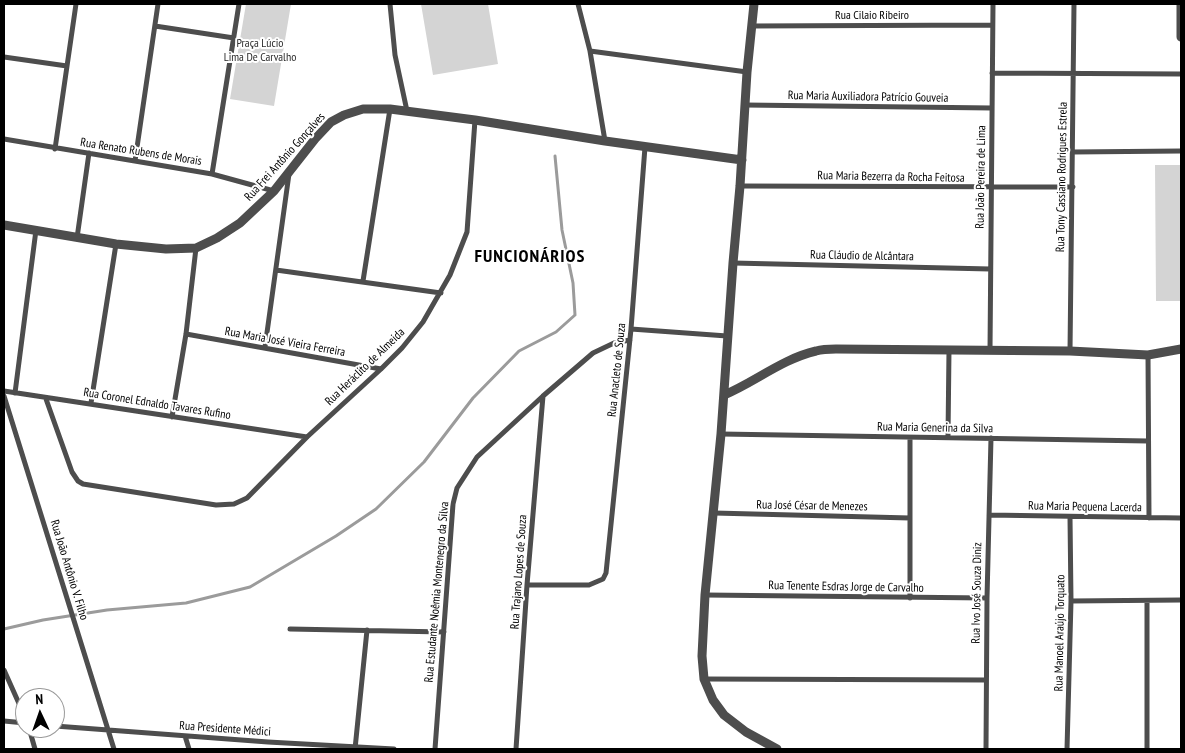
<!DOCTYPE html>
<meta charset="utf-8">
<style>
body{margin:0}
#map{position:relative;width:1185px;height:753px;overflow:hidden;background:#fff;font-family:"PT Sans Narrow",sans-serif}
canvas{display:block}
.frame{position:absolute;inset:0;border:5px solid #000;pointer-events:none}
.north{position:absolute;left:15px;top:688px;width:50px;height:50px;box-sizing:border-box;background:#fff;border:1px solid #999;border-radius:50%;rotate:357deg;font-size:14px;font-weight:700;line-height:20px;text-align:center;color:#000}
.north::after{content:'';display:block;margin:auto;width:18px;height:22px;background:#000;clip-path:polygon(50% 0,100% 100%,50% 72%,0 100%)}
</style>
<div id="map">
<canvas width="1185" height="753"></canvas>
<div class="frame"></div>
<div class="north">N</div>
</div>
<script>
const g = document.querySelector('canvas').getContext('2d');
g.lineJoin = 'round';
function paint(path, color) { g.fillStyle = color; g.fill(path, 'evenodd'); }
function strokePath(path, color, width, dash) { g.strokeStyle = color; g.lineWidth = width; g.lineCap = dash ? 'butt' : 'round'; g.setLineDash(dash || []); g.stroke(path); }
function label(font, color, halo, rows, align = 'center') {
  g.font = font + ' "PT Sans Narrow",sans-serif'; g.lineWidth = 4; g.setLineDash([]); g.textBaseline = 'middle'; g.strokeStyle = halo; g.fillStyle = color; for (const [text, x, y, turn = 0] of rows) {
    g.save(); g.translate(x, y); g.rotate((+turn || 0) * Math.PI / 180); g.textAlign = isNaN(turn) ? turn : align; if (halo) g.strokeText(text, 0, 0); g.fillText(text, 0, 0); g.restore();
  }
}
const green = new Path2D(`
 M246 4H291L274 106 230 99Z
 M421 4H488L498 64 433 75Z
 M1155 165H1181V301H1156Z`);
const stream = new Path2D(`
 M4 629 43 620 107 610 186 603 250 587 336 536 376 509 424 462 473 398 519 351 556 332 575 315 573 283 562 230 555 156`);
const minor = new Path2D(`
 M390 4 395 55 407 111
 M578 4 590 51 605 141
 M155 26 234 38
 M751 26 992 25
 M590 51 747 72
 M4 57 67 66
 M992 73 1181 74
 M745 105 992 108
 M4 139 212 174 274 191
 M55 149 76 4
 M1073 152 1181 151
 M135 161 158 4
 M212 174 239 4
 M740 186 1073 187
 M77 238 89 153
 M733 263 990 269
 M276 270 441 293
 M363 281 390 109
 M631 329 727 336
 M186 334 381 369
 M265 347 289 174
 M990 350 993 4
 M1070 351 1074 4
 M1148 355 1149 518
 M4 391 307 437
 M15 393 36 230
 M4 396 114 749
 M46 399 72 472 78 481 83 484 216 505 234 504 247 498 307 437 381 369 402 348 423 322 450 275 467 232 475 120
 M91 403 116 244
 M172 417 186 334 196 248
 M721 434 1148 441
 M948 437 949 350
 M714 513 910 518
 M989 515 1181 518
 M527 585H589L603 579 606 573 631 329 645 147
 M705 595 987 598
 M910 598V438
 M1071 601 1181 600
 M290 629 444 632
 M4 670 25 717
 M704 679 986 680
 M4 721 25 723
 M55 726 268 742 394 749
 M29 728 35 749
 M185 736 189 749
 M355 749 367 630
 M435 749 453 504 457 488 477 457 543 396 593 353 614 343 630 340
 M516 749 527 585 543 396
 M986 749 987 598 991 438
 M1067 749 1071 601 1070 517
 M1147 749V601`);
const tertiary = new Path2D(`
 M754 4 747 72 740 186 733 263 721 434 705 595 702 656 704 679 713 700 724 715 746 732 777 749
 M1181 4V37
 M4 225 116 244 166 249 196 248 217 238 240 223 274 191 315 139 331 122 344 115 363 109H390L475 120 605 141 742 160
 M724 395C755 382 782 359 816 351 823 349 830 349 836 349L1070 351 1148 355 1181 349`);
const streetNames = [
 ["Rua Cilaio Ribeiro",872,16],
 ["Rua Maria Auxiliadora Patrício Gouveia",868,97,1],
 ["Rua Renato Rubens de Morais",141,152,9],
 ["Rua Frei Antônio Gonçalves",285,157,-48],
 ["Rua Maria Bezerra da Rocha Feitosa",891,177,1],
 ["Rua João Pereira de Lima",981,177,-89],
 ["Rua Tony Cassiano Rodrigues Estrela",1062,177,-89],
 ["Rua Cláudio de Alcântara",862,256,1],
 ["Rua Maria José Vieira Ferreira",285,342,10],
 ["Rua Heráclito de Almeida",365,367,-44],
 ["Rua Anacleto de Souza",617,370,-84],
 ["Rua Coronel Ednaldo Tavares Rufino",157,404,9],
 ["Rua Maria Generina da Silva",935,428,1],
 ["Rua José César de Menezes",812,506,1],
 ["Rua Maria Pequena Lacerda",1085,507,1],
 ["Rua João Antônio V. Filho",69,570,73],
 ["Rua Trajano Lopes de Souza",519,572,-86],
 ["Rua Tenente Esdras Jorge de Carvalho",846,587,1],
 ["Rua Estudante Noêmia Montenegro da Silva",437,592,-85],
 ["Rua Ivo José Souza Diniz",977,593,-89],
 ["Rua Manoel Araújo Torquato",1060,633,-89],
 ["Rua Presidente Médici",225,729,4]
];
const parkNames = [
 ["Praça Lúcio",260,44],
 ["Lima De Carvalho",260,58]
];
const districtNames = [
 ["FUNCIONÁRIOS",530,257]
];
paint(green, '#d4d4d4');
strokePath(stream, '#9b9b9b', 3);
strokePath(minor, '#4d4d4d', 5);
strokePath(tertiary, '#4d4d4d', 9);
label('12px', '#000', '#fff', streetNames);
label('12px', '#2b2b2b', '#fff', parkNames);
g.letterSpacing = '1px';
label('bold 18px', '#000', '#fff', districtNames);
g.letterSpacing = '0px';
</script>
